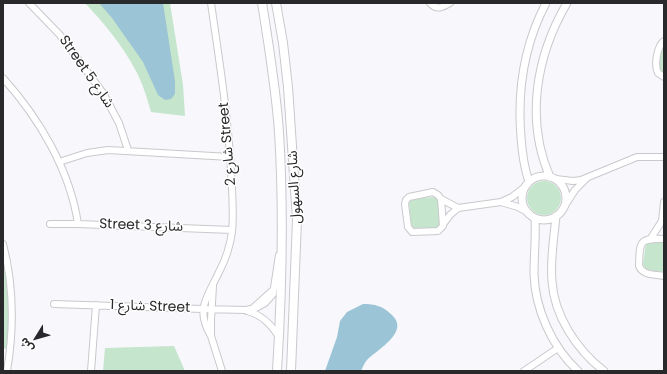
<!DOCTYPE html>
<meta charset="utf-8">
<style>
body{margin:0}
#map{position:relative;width:667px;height:374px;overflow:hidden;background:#f7f7fc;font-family:Poppins,"Noto Sans Arabic",sans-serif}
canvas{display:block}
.frame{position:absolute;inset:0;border:4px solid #29292b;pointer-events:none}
.north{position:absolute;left:16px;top:318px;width:40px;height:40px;-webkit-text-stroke:3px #fff;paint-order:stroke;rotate:233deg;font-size:11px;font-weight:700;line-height:16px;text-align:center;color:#29292b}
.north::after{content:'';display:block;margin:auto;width:14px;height:18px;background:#29292b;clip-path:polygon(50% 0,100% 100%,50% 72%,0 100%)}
</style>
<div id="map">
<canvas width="667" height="374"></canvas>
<div class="frame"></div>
<div class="north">ش</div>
</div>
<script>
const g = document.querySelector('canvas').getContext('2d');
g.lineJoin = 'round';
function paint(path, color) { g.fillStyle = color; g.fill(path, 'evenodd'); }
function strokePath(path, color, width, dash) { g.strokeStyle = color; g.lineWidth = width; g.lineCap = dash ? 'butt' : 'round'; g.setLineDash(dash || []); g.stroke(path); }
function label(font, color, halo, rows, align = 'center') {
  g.font = font + ' Poppins,"Noto Sans Arabic",sans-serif'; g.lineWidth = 3; g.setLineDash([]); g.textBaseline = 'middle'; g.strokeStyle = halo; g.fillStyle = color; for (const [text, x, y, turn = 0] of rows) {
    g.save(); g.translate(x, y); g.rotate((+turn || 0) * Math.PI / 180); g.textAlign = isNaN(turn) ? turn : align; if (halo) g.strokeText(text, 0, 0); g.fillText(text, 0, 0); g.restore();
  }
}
const green = new Path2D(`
 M85 3H170L183 85 185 116 151 112C147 98 143 84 136 71 123 46 104 23 85 3Z
 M664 45V74L660 71 659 68 661 48Z
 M527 198a17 17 0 1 1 34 0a17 17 0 1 1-34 0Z
 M433 197 438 199 439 202 441 225 436 228 415 229 411 224 409 202 414 199Z
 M664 241V272L646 270 643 264 646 242Z
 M3 249 8 268 9 350 3 348Z
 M174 346 185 371H103L105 348Z`);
const water = new Path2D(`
 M99 3H163L175 81V94L171 99 165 100 158 95 143 62 112 18Z
 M363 304C375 304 383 306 392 315 410 332 378 349 367 360 364 363 363 367 361 371H325L337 337 340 321 347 312Z`);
const minor = new Path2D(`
 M29 3 60 35 103 93 119 123 128 150
 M211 3C219 59 228 115 231 171 232 191 234 212 232 232 230 246 226 259 219 272 207 298 195 309 211 336
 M430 3C437 11 443 7 450 3
 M664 41C657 46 654 65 658 73L664 77
 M3 78C39 118 70 170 78 224
 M59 162 87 153 108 150 230 157
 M556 179 573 181 581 180 637 157H664
 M433 192 438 195 441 199 443 226 438 231 412 232 408 227 405 204 406 200 409 197Z
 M441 199 458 208
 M501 202 518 207 529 213
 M564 207 575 190 586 179
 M444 223 450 215 458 208 501 202 512 197 525 187
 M50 224H78L232 230
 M651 238 662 221 664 202
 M664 239C638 238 640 242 639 266 643 276 655 274 664 276
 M3 244C14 286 14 329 7 371
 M213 286 211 320V336L222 371
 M54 304 203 309 246 310 256 308 265 303 273 294 279 255
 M252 309 272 291
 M247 311C262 315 271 324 279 337
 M91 371 96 305
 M524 371 558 348`);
const tertiary = new Path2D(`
 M522 198a22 22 0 1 1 44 0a22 22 0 1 1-44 0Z
 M550 177C525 120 536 56 567 3
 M529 182C524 167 522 152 521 137 517 89 524 45 546 3
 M556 216C554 238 550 259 552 281 554 316 577 350 604 371
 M535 218C536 237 534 255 534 274 535 309 552 347 578 371`);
const secondary = new Path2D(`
 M262 3C269 46 276 89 279 132 284 212 282 291 277 371
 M276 3 283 43 288 87 297 220 291 371`);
const streetNames = [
 ["Street شارع 5",86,72,55],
 ["شارع 2 Street",228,144,-95],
 ["شارع السهول",295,187,-93],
 ["Street شارع 3",141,226,2],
 ["شارع 1 Street",150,307,2]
];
paint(green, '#c5e5cc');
paint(water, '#9bc5d6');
strokePath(minor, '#c9c9cd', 8);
strokePath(tertiary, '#c9c9cd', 9);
strokePath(secondary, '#c9c9cd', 10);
strokePath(minor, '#fff', 6);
strokePath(tertiary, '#fff', 7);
strokePath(secondary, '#fff', 8);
label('14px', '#29292b', '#fff', streetNames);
</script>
